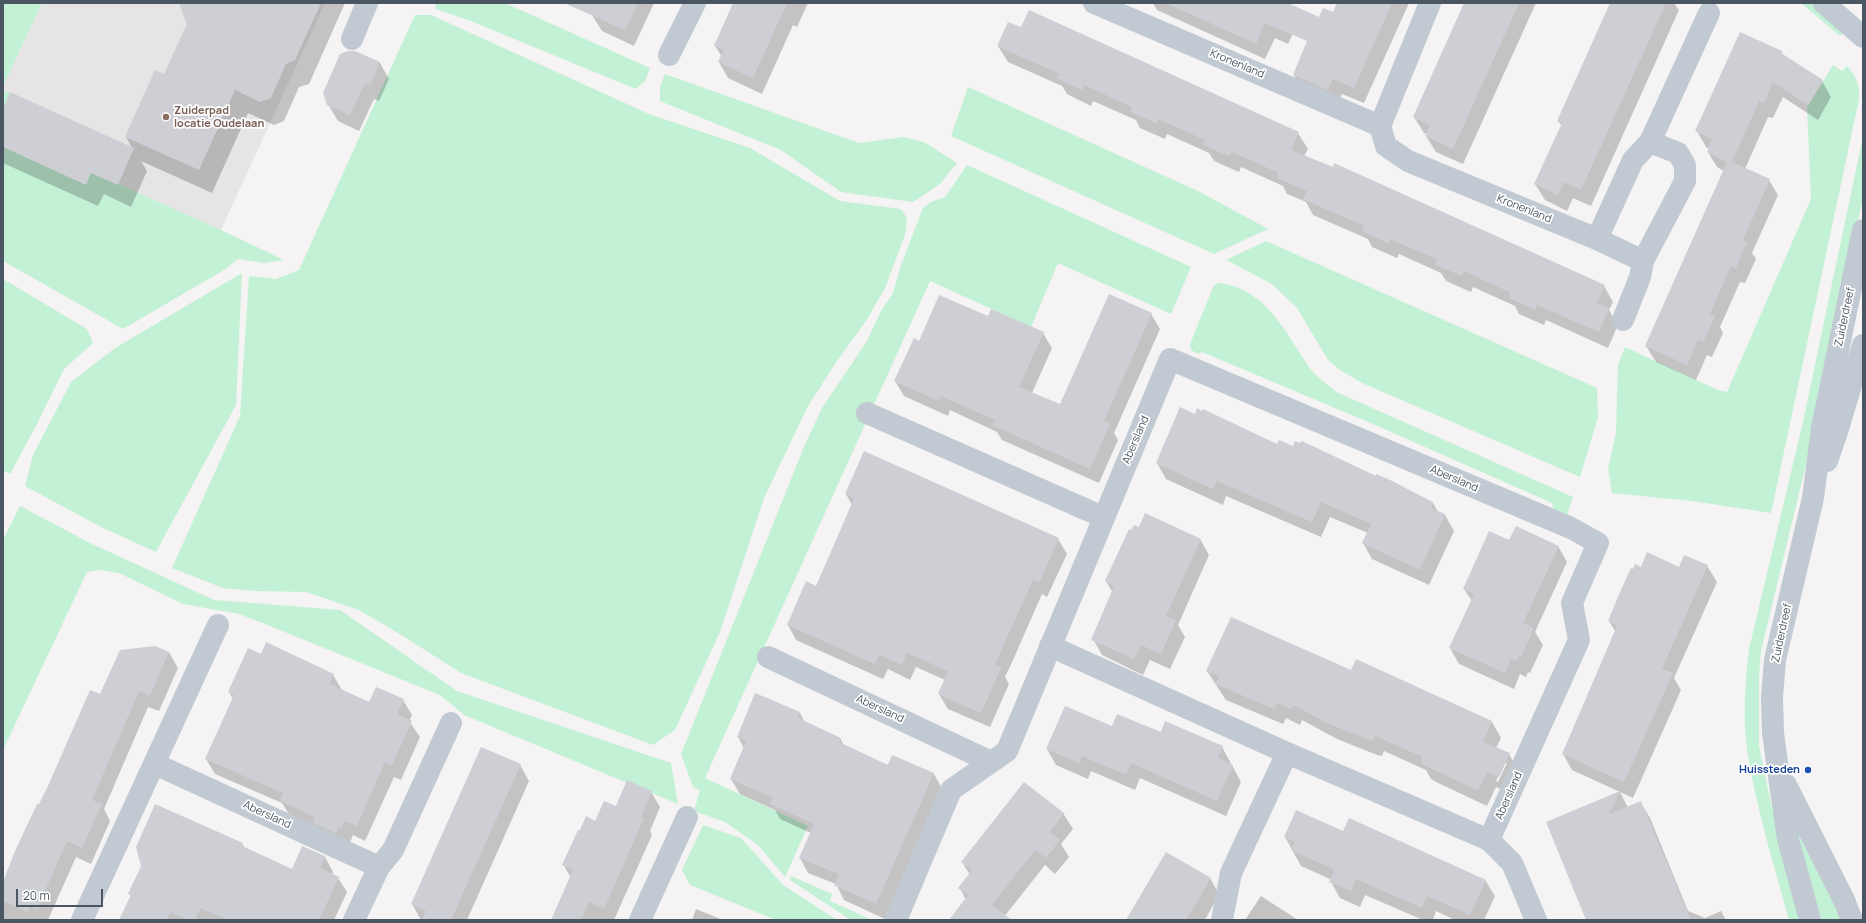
<!DOCTYPE html>
<style>
body{margin:0}
#map{position:relative;width:1866px;height:923px;overflow:hidden;background:#f5f3f3;font-family:Manrope,sans-serif}
canvas{display:block}
.frame{position:absolute;inset:0;border:4px solid #4a5661;pointer-events:none}
.scale{position:absolute;left:16px;top:889px;width:87px;height:18px;box-sizing:border-box;border:2px solid #4a5661;border-top:0;padding-left:5px;font-size:12px;line-height:14px;white-space:nowrap;color:#4a5661;-webkit-text-stroke:3px #fff;paint-order:stroke}
</style>
<div id="map">
<canvas width="1866" height="923"></canvas>
<div class="frame"></div>
<div class="scale">20 m</div>
</div>
<script>
const g = document.querySelector('canvas').getContext('2d');
g.lineJoin = 'round';
function paint(path, color) { g.fillStyle = color; g.fill(path, 'evenodd'); }
function strokePath(path, color, width, dash) { g.strokeStyle = color; g.lineWidth = width; g.lineCap = dash ? 'butt' : 'round'; g.setLineDash(dash || []); g.stroke(path); }
function label(font, color, halo, rows, align = 'center') {
  g.font = font + ' Manrope,sans-serif'; g.lineWidth = 3.5; g.setLineDash([]); g.textBaseline = 'middle'; g.strokeStyle = halo; g.fillStyle = color; for (const [text, x, y, turn = 0] of rows) {
    g.save(); g.translate(x, y); g.rotate((+turn || 0) * Math.PI / 180); g.textAlign = isNaN(turn) ? turn : align; if (halo) g.strokeText(text, 0, 0); g.fillText(text, 0, 0); g.restore();
  }
}
const education = new Path2D(`
 M42 3H325L221 230 101 176 117 143 3 90V87Z`);
const green = new Path2D(`
 M3 3H37L41 5 3 87Z
 M435 3H505L650 68 645 81 636 89 468 20 436 9Z
 M1801 3H1812L1845 32 1840 36Z
 M415 15H431L649 114 750 148 840 201 901 209 907 218 905 235 885 288 866 321 835 364 808 406 764 498 720 632 675 730 653 745 461 673 403 636 359 610 306 592 254 591 223 588 172 568 240 416 249 276 276 279 299 270Z
 M1833 65 1842 71 1847 66C1856 76 1860 85 1859 99L1771 513 1692 501 1612 493 1608 469 1616 433 1618 365 1625 347 1718 390 1727 392 1811 199 1807 108Z
 M665 74 859 143 903 137 924 142 957 163 940 184 913 202 841 192 781 150 660 101V87Z
 M968 87 1200 192 1268 229 1214 254 951 136Z
 M3 90 117 143 101 176 221 230 284 260 264 263 238 259 224 270 123 329 3 261Z
 M1863 136V197L1859 217 1807 460 1761 651 1759 676V746L1771 804 1803 920H1789C1774 865 1757 811 1748 755 1742 720 1745 683 1749 649L1803 422Z
 M967 165 1191 267 1171 314 1058 263 1031 327 930 281 705 778 808 826 785 877 758 845 725 822 694 811 700 790 693 787 681 754 803 449 822 408 867 341 881 311 893 293 901 265 923 208 931 202 945 197Z
 M1266 241 1597 388 1598 417 1580 477 1362 383 1340 370 1328 360 1297 308 1272 284 1226 260Z
 M242 273 236 405 156 552 105 529 25 486 33 455 71 382 115 348Z
 M3 279 87 329 93 343 64 369 37 424 10 474 3 470Z
 M1219 283C1269 289 1286 336 1313 372 1319 379 1329 385 1336 392L1573 497 1566 518 1555 512 1552 503 1373 424 1202 352 1198 354 1191 350 1190 344 1214 285Z
 M20 506 90 543 214 600 340 610 457 691 671 763 678 804 464 715 440 695 260 622 239 614 183 604 119 573 99 570 87 572 3 750V540Z
 M703 825 741 838 783 885 837 920H776L690 885 682 870Z
 M1798 832 1846 920H1817L1795 835Z
 M791 876 832 894 830 901 872 920H851L790 880Z`);
const shadow = new Path2D(`
 M185 3H345L309 84 299 87 284 121 274 125 248 113 212 193 141 161 147 171 131 207 104 194 98 206 3 163V111L132 148 126 137 165 75 188 24Z
 M598 3H654L634 46 602 31 592 15Z
 M734 3H808L797 27 793 25 762 94 728 78 719 62 722 57 715 46Z
 M1153 3H1285L1299 21 1288 44 1275 38 1265 59 1157 10Z
 M1338 3H1409L1364 103 1342 94 1337 105 1303 91 1294 75 1315 55Z
 M1466 3H1536L1463 164 1436 152 1426 136 1427 134 1424 133 1414 117Z
 M1618 3H1674L1679 10 1591 206 1573 198 1567 211 1545 200 1535 184 1562 126 1558 121Z
 M998 46 1298 133 1308 149 1304 156 1604 286 1613 302 1609 310 1618 325 1608 348 1546 320 1544 325 1519 314 1515 306 1473 287 1471 292 1446 281 1441 273 1399 254 1397 258 1372 247 1368 239 1313 215 1306 202 1287 194 1283 186 1241 167 1239 172 1214 161 1209 153 1167 134 1165 139 1140 128 1136 120 1093 101 1091 106 1067 94 1062 86 1008 62Z
 M1781 51 1784 57 1822 81 1831 97 1818 120 1783 97 1773 118 1768 117 1745 169 1769 180 1778 195 1752 253 1756 259 1745 283 1740 282 1720 327 1723 333 1712 357 1707 355 1696 380 1656 362 1646 346 1724 171 1717 167 1708 152 1709 149 1706 147 1697 131Z
 M355 52 380 63 389 79 379 101 374 99 359 131 338 121 328 104Z
 M1151 314 1160 329 1114 433 1118 440 1099 483 1002 440 997 432 950 410 948 416 904 396 895 381 920 342 989 317 1043 333 1052 348 1032 393 1061 405Z
 M1195 415 1433 503 1438 512 1445 515 1454 531 1429 585 1372 559 1363 543 1368 533 1330 517 1321 537 1226 496 1223 505 1166 479 1157 463Z
 M846 494 1058 539 1067 554 1047 597 1042 594 1013 660 1005 677 1009 684 990 727 948 709 939 694 945 680 916 667 910 680 888 669 883 679 796 640 788 625 816 587 852 505Z
 M1200 539 1209 555 1178 625 1185 637 1170 669 1150 660 1143 675 1102 655 1093 639 1113 593 1106 581Z
 M1510 542 1558 546 1567 562 1535 632 1543 645 1530 673 1528 672 1526 677 1520 674 1514 689 1459 664 1450 648 1472 601 1464 589Z
 M1707 566 1717 582 1674 678 1681 690 1633 798 1572 770 1563 754 1615 631 1609 621 1641 568Z
 M169 652 178 668 159 711 148 707 104 809 110 821 91 864 76 857 48 920H3V884L39 806 100 696Z
 M262 655 333 675 342 690 370 704 403 700 412 715 409 721 420 737 401 780 394 777 365 841 353 835 350 843 290 816 282 803 215 774 206 759 233 699 229 692Z
 M1356 661 1492 722 1501 738 1496 748 1509 754 1518 770 1508 793 1496 787 1487 806 1436 782 1431 779 1426 770 1384 751 1382 756 1377 755 1337 739 1302 720 1300 725 1286 718 1283 724 1226 700 1207 671H1352ZM1504 763H1507L1498 782 1496 781Z
 M800 713 805 723 840 738 844 746 888 766 892 756 934 774 942 789 885 919 844 900 836 884 808 873 800 858 811 833 780 819 775 810 740 794 731 779 744 748 738 737Z
 M1112 728 1161 733 1222 747 1241 782 1226 816 1140 778 1135 790 1091 771 1088 779 1056 765 1047 749Z
 M520 765 529 781 467 920H421L412 904Z
 M651 792 660 807 650 831 652 835 614 920H552L571 878 563 864 596 822 616 807Z
 M1620 792 1628 808 1641 803 1650 818 1688 911 1705 918 1721 911 1726 920H1588L1547 823Z
 M1063 813 1073 829 1061 844 1069 857 1055 874 1045 865 1004 917 1006 920H950L966 900 960 888 970 875 962 862Z
 M1344 832 1485 880 1495 896 1484 920H1455L1436 911 1433 920H1423L1365 895 1360 907 1340 898 1331 882 1332 880 1301 866 1285 837Z
 M242 844 245 848 292 870 325 857 333 872 332 875 338 878 347 892 334 920H120L131 896 129 894Z
 M1210 878 1219 894 1205 920H1127Z
 M1261 896 1298 920H1245Z
 M696 909 723 920H692Z`);
const building = new Path2D(`
 M179 3H321L295 60 286 64 271 98 260 102 235 90 199 170 125 137 155 70 164 74 187 24Z
 M564 3H638L625 30Z
 M733 3H787L753 78 718 62 724 50 714 46Z
 M1166 3H1288L1319 17 1323 8 1333 12 1337 3H1392L1354 88 1333 79 1328 90 1293 75 1307 41 1265 23 1256 44Z
 M1464 3H1519L1453 149 1425 136 1430 125 1413 117Z
 M1610 3H1666L1581 190 1564 182 1558 195 1534 184 1562 123 1557 121Z
 M1029 10 1299 132 1291 150 1333 167 1334 163 1605 285 1597 303 1609 308 1599 332 1537 305 1535 310 1509 298 1511 293 1464 271 1462 276 1435 265 1438 260 1390 239 1388 243 1362 231 1364 226 1303 199 1307 191 1277 178 1279 173 1232 152 1229 156 1203 145 1205 140 1158 119 1156 123 1130 112 1132 107 1084 85 1082 90 1056 78 1058 73 997 46 1008 22 1021 27Z
 M1740 32 1782 51 1781 53 1823 80 1808 105 1773 82 1764 103 1759 101 1732 162 1770 179 1743 240 1747 242 1736 268 1731 266 1710 314 1715 316 1703 342 1698 340 1687 365 1645 346 1727 162 1707 152 1712 139 1695 131Z
 M348 51H355L380 62 370 86 365 83 350 115 327 105 323 93 340 54Z
 M10 92 134 148 118 185 91 173 86 185 3 147V108Z
 M1109 294 1152 313 1104 421 1110 424 1090 469 992 425 995 420 941 396 939 401 894 381 914 338 919 341 939 295 988 316 991 309 1044 332 1019 387 1060 404Z
 M1180 407 1195 414 1197 408 1202 411 1203 409 1277 444 1279 440 1293 446 1295 441 1300 443 1302 441 1376 476V474L1390 480 1433 502 1431 508 1445 514 1420 570 1362 543 1371 524 1321 502 1312 522 1217 481 1213 489 1156 463Z
 M864 451 1059 538 1039 583 1033 580 1004 644 995 665 1001 668 981 713 938 694 948 671 907 653 902 665 879 655 875 664 787 625 806 581 816 586 843 524 854 498 845 494Z
 M1145 513 1201 539 1166 616 1176 620 1161 654 1141 645 1134 659 1091 640 1114 586 1105 581 1129 529 1131 530 1134 525 1139 527Z
 M1516 526 1559 546 1523 623 1534 628 1521 657 1519 656 1516 661 1511 659 1505 673 1449 648 1474 594 1463 589 1489 531 1509 540Z
 M1647 552 1679 567 1684 555 1708 565 1662 669 1673 673 1624 782 1562 754 1617 626 1608 621 1620 592 1631 568 1633 569 1635 564 1641 567Z
 M1231 617 1351 670 1356 659 1492 721 1483 742 1510 753 1499 777 1487 772 1478 791 1426 766 1421 763 1423 757 1375 736 1373 740 1367 739 1327 723 1293 705 1291 709 1277 703 1274 708 1269 707 1216 684 1219 676 1206 671Z
 M266 642 334 674 330 684 369 702 376 687 404 699 397 714 412 721 392 765 385 762 357 826 345 821 341 828 338 827 336 833 313 823 315 817 280 801 283 793 205 759 234 695 228 692 248 648 261 654Z
 M155 646 169 652 150 696 139 691 92 800 102 804 82 848 67 841 37 909 30 906 28 912 3 901V882L15 851 37 804H39L48 786 90 690 100 694 120 650Z
 M755 693 800 712 798 718 841 738 839 742 888 765 892 755 934 773 876 904 834 885 839 874 799 858 814 824 770 804 773 798 730 779 746 741 737 737Z
 M1065 706 1112 726 1117 714 1161 732 1165 721 1223 746 1218 758 1233 765 1217 801 1131 763 1126 775 1082 756 1079 763 1046 749Z
 M481 747 521 764 451 920H422L426 911 411 904Z
 M627 780 652 791 641 817 644 818 604 909 589 902 581 920H551L573 870 562 865 578 830H580L586 816 595 821 604 801 616 806Z
 M1024 782 1064 813 1050 832 1060 840 1046 858 1035 850 992 905 1012 920H949L968 895 958 888 972 870 961 862Z
 M1620 791 1609 814 1641 801 1691 920H1586L1546 822Z
 M155 804 243 843 242 846 292 869 302 846 325 856 320 868 339 877 319 920H229L200 908 196 920H188L170 912 167 920H119L131 895 128 894 141 866 136 847Z
 M1296 810 1343 831 1349 818 1486 880 1470 915 1427 896 1422 908 1356 879 1351 891 1329 882 1335 870 1291 850 1295 842 1284 837Z
 M1166 852 1211 878 1186 920H1126Z`);
const minor = new Path2D(`
 M1094 3 1380 126
 M1430 3 1380 126 1386 146 1408 161 1597 239 1643 261
 M352 39 367 3
 M669 55 695 3
 M1597 239 1633 160 1650 142 1709 13
 M1623 320 1640 277 1643 261 1685 181V165L1678 153 1650 142
 M867 413 1103 517
 M1050 646 1287 753 1489 840 1512 863 1536 920
 M768 657 991 762
 M155 764 379 867
 M82 920 218 625
 M354 920 379 867 393 850 451 723
 M640 920 687 817
 M896 920 951 790 1007 751 1170 359 1571 528 1598 543 1572 603 1579 640 1489 840
 M1222 920 1231 873 1287 753`);
const tertiary = new Path2D(`
 M1824 3 1863 37
 M1827 461 1837 432 1863 345
 M1786 785 1844 900 1852 920
 M1810 920 1788 839 1778 770 1773 733 1772 697 1775 660 1813 498 1822 428 1863 230`);
const markers = [
 [166,117,4,"#8d6e63"],
 [1808,770,4,"#1a4fb4"]
];
const streetNames = [
 ["Kronenland",1237,64,23],
 ["Kronenland",1524,209,22],
 ["Zuiderdreef",1845,317,-78],
 ["Abersland",1136,440,-67],
 ["Abersland",1454,479,23],
 ["Zuiderdreef",1782,633,-78],
 ["Abersland",880,709,25],
 ["Abersland",1509,796,-66],
 ["Abersland",267,815,25]
];
const educationNames = [
 ["Zuiderpad",174,111],
 ["locatie Oudelaan",174,124]
];
const transitNames = [
 ["Huissteden",1800,770]
];
paint(education, '#e6e4e5');
paint(green, '#c3f1d5');
paint(shadow, '#0003');
paint(building, '#cdcfd5');
strokePath(minor, '#c1cad2', 22);
strokePath(tertiary, '#c1cad2', 22);
for (const [x, y, r, color] of markers) { const dot = new Path2D(); dot.arc(x, y, r, 0, 2 * Math.PI); g.fillStyle = color; g.fill(dot); strokePath(dot, '#fff', 1.5); }
label('11px', '#4a5661', '#fff', streetNames);
label('bold 11px', '#785e54', '#fff', educationNames, 'left');
label('bold 11px', '#164399', '#fff', transitNames, 'right');
</script>
